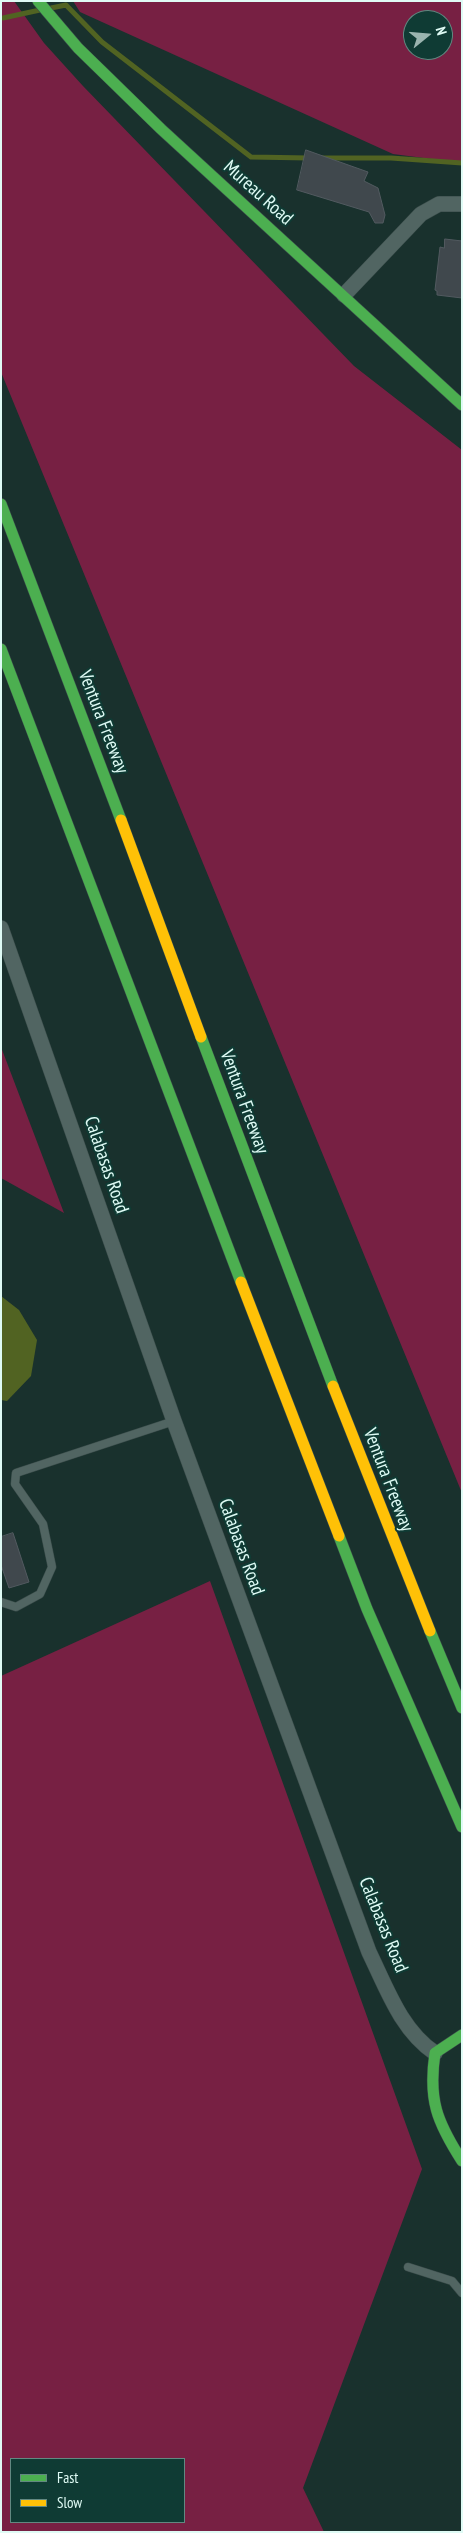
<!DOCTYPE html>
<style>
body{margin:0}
#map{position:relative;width:463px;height:2533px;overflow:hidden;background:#19312d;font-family:"PT Sans Narrow",sans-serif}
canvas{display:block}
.frame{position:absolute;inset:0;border:2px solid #dffbf5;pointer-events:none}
.legend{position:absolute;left:10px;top:2458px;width:175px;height:65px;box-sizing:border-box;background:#0f3b34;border:1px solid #628881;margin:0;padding:6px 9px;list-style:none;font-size:15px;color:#dffbf5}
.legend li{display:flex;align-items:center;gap:10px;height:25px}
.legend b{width:25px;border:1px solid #628881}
.north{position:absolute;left:403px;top:10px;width:50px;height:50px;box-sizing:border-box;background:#0f3b34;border:1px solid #628881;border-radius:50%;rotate:73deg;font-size:14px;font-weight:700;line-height:20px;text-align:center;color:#dffbf5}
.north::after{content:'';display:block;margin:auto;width:18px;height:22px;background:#9ab4af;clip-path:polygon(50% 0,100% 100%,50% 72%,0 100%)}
</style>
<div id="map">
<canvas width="463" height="2533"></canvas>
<div class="frame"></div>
<ul class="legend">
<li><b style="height:6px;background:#4caf50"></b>Fast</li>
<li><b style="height:6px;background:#ffc107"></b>Slow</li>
</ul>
<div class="north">N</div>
</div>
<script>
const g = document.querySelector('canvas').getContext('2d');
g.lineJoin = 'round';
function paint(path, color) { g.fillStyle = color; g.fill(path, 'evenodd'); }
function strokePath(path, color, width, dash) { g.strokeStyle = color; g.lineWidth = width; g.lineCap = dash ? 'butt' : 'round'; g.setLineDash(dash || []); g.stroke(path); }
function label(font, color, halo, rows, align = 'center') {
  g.font = font + ' "PT Sans Narrow",sans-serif'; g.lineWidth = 4; g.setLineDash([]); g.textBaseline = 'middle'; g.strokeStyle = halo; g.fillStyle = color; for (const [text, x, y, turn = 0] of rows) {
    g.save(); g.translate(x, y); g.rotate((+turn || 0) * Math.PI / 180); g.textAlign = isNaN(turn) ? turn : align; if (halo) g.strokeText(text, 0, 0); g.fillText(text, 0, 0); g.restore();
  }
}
const green = new Path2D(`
 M1 1H14L44 43 83 86 354 366 462 450V1493L1 372Z
 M73 1H462V163L393 154 80 12ZM413 20H443V50H413Z
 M1 1047 64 1213 1 1178Z
 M210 1581 422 2169 303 2488 324 2532H1V1676ZM11 2459H184V2522H11Z`);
const water = new Path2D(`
 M1 1296 19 1310 37 1340 31 1376 7 1401 1 1400Z`);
const stream = new Path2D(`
 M51 8 66 5 102 42 251 157 309 158
 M3 18 40 10
 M322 158H391L462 163`);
const building = new Path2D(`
 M306 150 368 172 364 181 378 188 385 215 383 223H375L369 212 297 190Z
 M445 239 462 241V298L437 295V291L435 290 440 247 444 248Z
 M13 1533 29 1582 9 1588 1 1565V1537Z`);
const lane = new Path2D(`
 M1 1602 16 1607 40 1594 52 1567 43 1524 15 1484 16 1473 174 1421
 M408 2267 452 2281 462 2293`);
const street = new Path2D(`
 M344 295 421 214 439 204H462
 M1 928 174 1421 369 1952C387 1989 401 2030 435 2053`);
const fast = new Path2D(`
 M38 1 78 48 161 129 462 405
 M1 504 121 820
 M1 649 241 1282
 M201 1037 333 1386
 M339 1536 367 1609 462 1827
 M430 1631 462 1708
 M462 2035 435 2053C428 2100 437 2122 462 2161`);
const slow = new Path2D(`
 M121 820 201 1037
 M241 1282 339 1536
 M333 1386 430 1631`);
const streetNames = [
 ["Mureau Road",258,193,42],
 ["Ventura Freeway",103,722,69],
 ["Ventura Freeway",244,1102,70],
 ["Calabasas Road",106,1165,71],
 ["Ventura Freeway",388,1480,69],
 ["Calabasas Road",241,1547,70],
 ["Calabasas Road",383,1925,68]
];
paint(green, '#772043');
paint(water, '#516322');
strokePath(stream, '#516322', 5);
paint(building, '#40484d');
strokePath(building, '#525a60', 1);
strokePath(lane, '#3b4d4b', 9);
strokePath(street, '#3b4d4b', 16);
strokePath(fast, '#3b4d4b', 12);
strokePath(slow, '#3b4d4b', 12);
strokePath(lane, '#516562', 8);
strokePath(street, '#516562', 15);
strokePath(fast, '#4caf50', 11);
strokePath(slow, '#ffc107', 11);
label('19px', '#dffbf5', '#0f3b34', streetNames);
</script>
